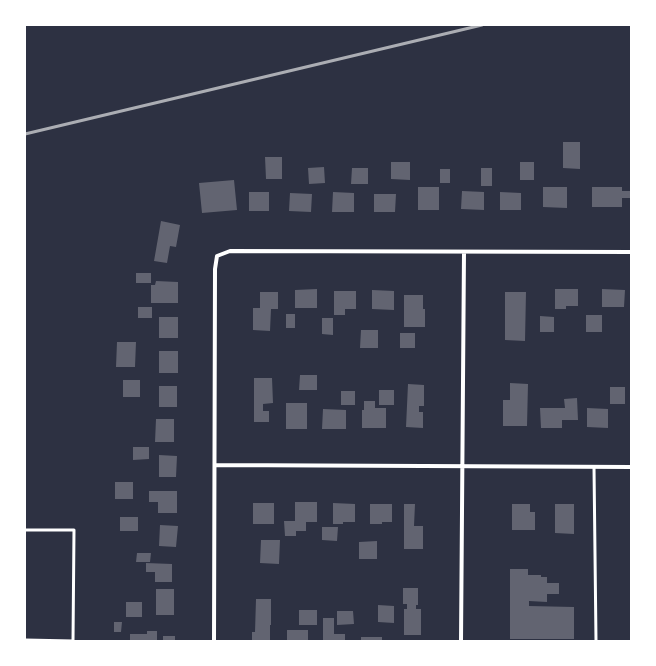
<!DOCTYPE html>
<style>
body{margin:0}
#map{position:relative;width:656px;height:666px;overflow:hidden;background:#2d3142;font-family:"PT Sans Narrow",sans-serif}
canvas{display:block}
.frame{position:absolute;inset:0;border:26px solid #fff;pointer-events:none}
</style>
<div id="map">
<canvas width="656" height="666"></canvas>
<div class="frame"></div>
</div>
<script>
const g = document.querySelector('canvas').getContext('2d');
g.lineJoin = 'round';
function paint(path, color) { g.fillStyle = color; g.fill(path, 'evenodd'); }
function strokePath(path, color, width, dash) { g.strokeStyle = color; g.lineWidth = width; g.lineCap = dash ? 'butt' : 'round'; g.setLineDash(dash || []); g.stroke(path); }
const building = new Path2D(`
 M563 142H580V169L563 168Z
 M265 157H282V179H266Z
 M391 162H410V180L391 179Z
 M520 162H534V180H520Z
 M324 167 325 183 309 184 308 168Z
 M352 168H368V184H351Z
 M481 168H492V186H481Z
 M440 169H450V183H440Z
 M234 180 237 210 202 213 199 183Z
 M418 187H439V210H418Z
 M543 187H567V208L543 207Z
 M592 187H622V191H631V198H622V207H592Z
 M462 191 484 192V210L461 209Z
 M249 192H269V211H249Z
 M333 192 354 193V212H332Z
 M500 192 521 193V210H500Z
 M290 193 312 194 311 212 289 211Z
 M374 194H396L395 212H374Z
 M161 221 180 225 176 247 170 246 167 263 154 261Z
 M136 273H151V283H136Z
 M156 281 178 282V303H151V285H155Z
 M317 289V308H295V290Z
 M555 289H578V306H566V309H555Z
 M602 289 625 290 624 307H602Z
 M372 290 394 291V310L372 309Z
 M334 291H356V309H345V315H334Z
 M260 292H278V309H271L270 331 253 330V308H260Z
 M505 292H526L525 341 505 340Z
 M404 295H423V309H425V327H404Z
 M138 307H152V318H138Z
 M286 314H295V328H286Z
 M586 315H602V332H586Z
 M540 316 554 317V332H540Z
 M159 317H178V338H159Z
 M322 318H333V335L322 334Z
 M361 330H378V348H360Z
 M400 333H415V348H400Z
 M117 342H136L135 367H116Z
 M159 351H178V373H159Z
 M300 375H317V390H299Z
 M254 378H272L273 403 263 404V411H269V422H254Z
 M123 380H140V397H123Z
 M510 383 528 384 527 426H503V400H510Z
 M408 384 424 385V406H419V412H423V428L406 427Z
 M159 386H177V407H159Z
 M610 387H625V404H610Z
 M379 390H394V405H379Z
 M341 391H355V405H341Z
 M577 398 578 420H562V428H541L540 408H565L564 399Z
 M364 401H375V408H386V428H362V410H364Z
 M286 403H307V429H286Z
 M587 408 608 409V428L587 427Z
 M323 409 346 410V429H322Z
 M156 419H174V442H155Z
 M133 447H149V459L133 460Z
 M159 455 177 456 176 477H159Z
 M115 482H133V499H115Z
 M149 491H177V513H158V502H149Z
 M295 502H317V522H306V531H296V536H285L284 521H295Z
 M253 503H274V524H253Z
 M333 503 355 504V522H343V524H333Z
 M370 504H392V522H382V524H370Z
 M404 504H415L414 526H423V549H404Z
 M512 504H530V512H535V530H512Z
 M555 504H574V534L555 533Z
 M120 517H138V531H120Z
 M160 525 178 526 176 547 159 546Z
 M322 527H338L337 541 322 540Z
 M261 540H280L279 564 260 563Z
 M377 541V559H359V542Z
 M137 553H151L150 562H136Z
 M146 563 172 564V582H155V572H146Z
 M510 569H528V575H541V577H547V583H559V594H547V602L529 601V606L574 607V639H510Z
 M403 588H418V605H416V609H421V635H404V609H407V604H403Z
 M156 589H174V615H156Z
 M256 599H271V625H270V641H252V632H255Z
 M126 602H142V617H126Z
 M378 605 394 606V623L378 622Z
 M299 610H317V625H299Z
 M337 611H353L354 624 337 625Z
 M323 618H334V634H345V641H323Z
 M114 622H122L121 632H114Z
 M287 630H308V641H287Z
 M147 631H157V641H130V634H147Z
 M163 636H175V641H163Z
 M361 637H382V641H361Z`);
const service = new Path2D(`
 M594 467 596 641
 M25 530H74L73 641 25 640`);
const minor = new Path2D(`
 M215 465 631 467
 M214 641 215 269 217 256 230 251 631 252
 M461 641 464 252`);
const rail = new Path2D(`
 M25 134 482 25`);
paint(building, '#626471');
strokePath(service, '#fff', 3);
strokePath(minor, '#fff', 4);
strokePath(rail, '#abadb3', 3);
</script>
